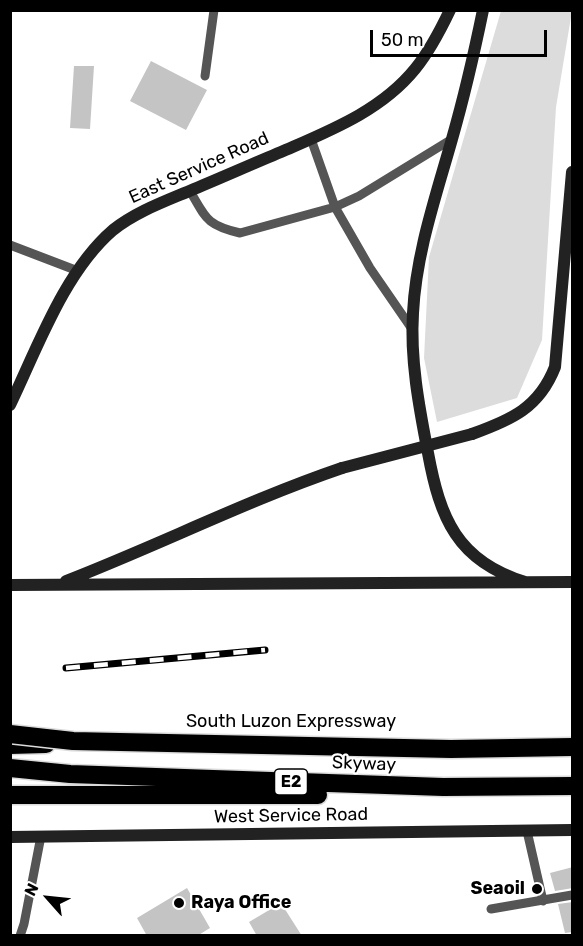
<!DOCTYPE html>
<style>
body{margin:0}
#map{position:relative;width:583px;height:946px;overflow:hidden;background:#fff;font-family:Rubik,sans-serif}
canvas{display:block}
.frame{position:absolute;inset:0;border:12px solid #000;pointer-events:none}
.north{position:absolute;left:18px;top:868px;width:60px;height:60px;-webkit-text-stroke:4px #fff;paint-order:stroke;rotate:297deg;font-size:16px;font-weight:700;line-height:24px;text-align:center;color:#000}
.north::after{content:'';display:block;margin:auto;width:21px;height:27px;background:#000;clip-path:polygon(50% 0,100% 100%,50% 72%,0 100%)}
.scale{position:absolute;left:370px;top:30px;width:177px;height:27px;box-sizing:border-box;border:3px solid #000;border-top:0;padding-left:8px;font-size:18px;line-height:21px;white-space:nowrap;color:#000;-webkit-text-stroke:4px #fff;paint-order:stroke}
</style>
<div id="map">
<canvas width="583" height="946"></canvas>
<div class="frame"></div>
<div class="north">N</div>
<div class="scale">50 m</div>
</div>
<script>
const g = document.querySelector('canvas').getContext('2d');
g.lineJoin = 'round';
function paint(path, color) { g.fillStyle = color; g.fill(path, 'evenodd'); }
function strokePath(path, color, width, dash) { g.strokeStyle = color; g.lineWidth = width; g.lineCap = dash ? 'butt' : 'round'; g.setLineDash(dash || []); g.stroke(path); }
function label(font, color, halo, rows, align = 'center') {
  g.font = font + ' Rubik,sans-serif'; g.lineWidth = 4.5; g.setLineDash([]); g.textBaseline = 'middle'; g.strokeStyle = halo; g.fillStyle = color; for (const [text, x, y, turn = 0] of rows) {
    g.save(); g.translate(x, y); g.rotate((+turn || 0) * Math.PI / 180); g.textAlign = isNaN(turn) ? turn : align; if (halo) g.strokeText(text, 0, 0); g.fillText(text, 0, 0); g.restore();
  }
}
const green = new Path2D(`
 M501 11H572L556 107 542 340 517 398 437 422 424 358 429 257Z`);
const building = new Path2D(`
 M151 61 207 90 186 130 130 101Z
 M74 66H94L90 129 70 128Z
 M573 867V888L555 891 550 873Z
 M187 888 210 928 197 936H147L137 918Z
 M573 902V932L565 933 558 904Z
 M281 903 302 936H257L249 922Z`);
const lane = new Path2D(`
 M205 76 214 10
 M311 139 335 207 370 268 412 329
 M190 191C206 218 206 225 240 233L335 207 359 196 452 139
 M10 245 78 271
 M527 831 543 901
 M491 909 572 895
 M20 936 24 924 41 836`);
const secondary = new Path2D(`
 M483 10C474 54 464 97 452 139 436 196 416 253 413 313 410 359 419 407 428 453 440 518 457 561 525 582
 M10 405C37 349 64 272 113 230 137 211 166 201 194 189 223 177 252 164 281 152 329 131 381 111 415 69 429 52 440 31 450 10
 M472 434C511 420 539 408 555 367L572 172
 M66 581C159 545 248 500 342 468
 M10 585 572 582
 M10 837 572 830`);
const highway = new Path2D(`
 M10 745 46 744
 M10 768 70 774 443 787 572 786
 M10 795H318`);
const rail = new Path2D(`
 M66 668 265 650`);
const secondaryBridge = new Path2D(`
 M342 468 472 434`);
const highwayBridge = new Path2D(`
 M10 734 73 741 451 749 572 747`);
const markers = [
 [537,889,6,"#000"],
 [179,903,6,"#000"]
];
const shields = [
 [291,782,33]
];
const shieldNames = [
 ["E2",291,782]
];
const streetNames = [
 ["East Service Road",199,168,-24],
 ["South Luzon Expressway",291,722],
 ["Skyway",364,764,2],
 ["West Service Road",291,816,-1]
];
const poiNames = [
 ["Seaoil",525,889],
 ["Raya Office",191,903,"left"]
];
paint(green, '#dcdcdc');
paint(building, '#c4c4c4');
strokePath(highway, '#dbdbdb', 21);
strokePath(lane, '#555', 9);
strokePath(secondary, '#222', 12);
strokePath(highway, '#000', 18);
strokePath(rail, '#000', 7);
strokePath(rail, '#fff', 4.5, [14]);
strokePath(highwayBridge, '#dbdbdb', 21, []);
strokePath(secondaryBridge, '#222', 12);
strokePath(highwayBridge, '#000', 18);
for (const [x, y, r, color] of markers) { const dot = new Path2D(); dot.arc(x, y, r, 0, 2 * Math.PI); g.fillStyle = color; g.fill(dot); strokePath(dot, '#fff', 2); }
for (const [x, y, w] of shields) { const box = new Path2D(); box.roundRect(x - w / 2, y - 13, w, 26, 4.5); g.fillStyle = '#fff'; g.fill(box); strokePath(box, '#000', 1.5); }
label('bold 16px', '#000', null, shieldNames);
label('18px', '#000', '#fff', streetNames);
label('bold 18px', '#000', '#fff', poiNames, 'right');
</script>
